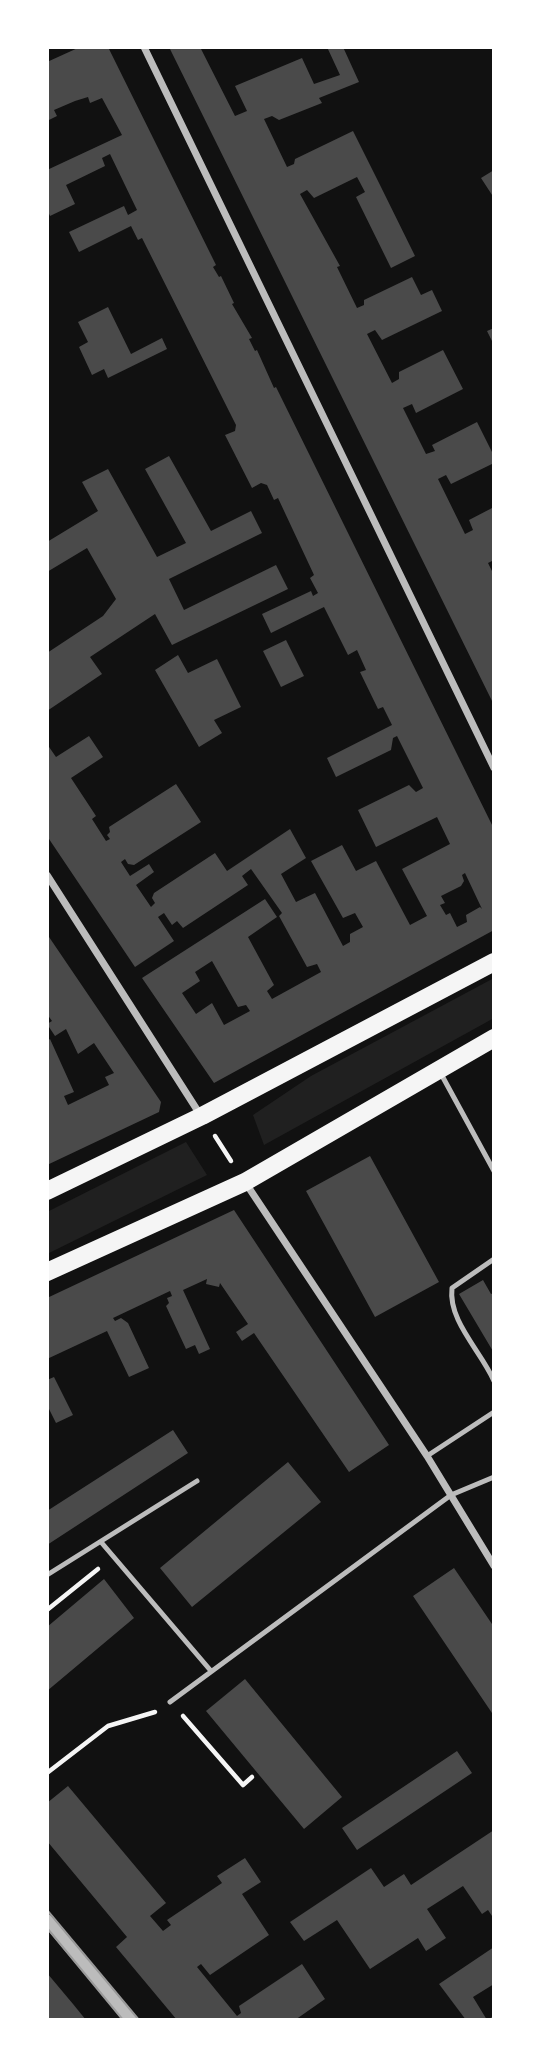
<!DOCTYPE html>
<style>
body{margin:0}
#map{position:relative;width:541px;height:2067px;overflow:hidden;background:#111;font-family:Helvetica,sans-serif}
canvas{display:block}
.frame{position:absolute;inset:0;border:49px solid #fff;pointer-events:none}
</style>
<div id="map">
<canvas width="541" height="2067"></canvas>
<div class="frame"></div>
</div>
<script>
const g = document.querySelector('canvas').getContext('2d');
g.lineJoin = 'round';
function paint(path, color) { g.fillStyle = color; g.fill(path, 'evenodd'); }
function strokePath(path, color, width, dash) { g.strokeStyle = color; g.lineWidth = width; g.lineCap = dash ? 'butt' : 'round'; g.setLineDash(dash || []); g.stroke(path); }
const green = new Path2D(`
 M494 978V1018L264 1145 253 1115 311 1076Z
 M186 1142 207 1175 47 1254V1212Z`);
const building = new Path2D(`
 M80 47H108L216 265 213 267 219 277 221 276 234 303 232 304 252 338 249 339 255 351 257 350 274 388 276 387 494 829V930L214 1083 142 978 265 899 277 917 248 937 274 985 267 991 272 999 321 972 317 964 307 967 279 916 282 913 251 869 242 876 248 885 183 928 177 921 172 925 164 913 158 917 174 941 135 967 47 836V744L56 757 89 736 103 757 71 778 96 816 92 819 106 841 110 839 107 835 110 832 109 827 176 784 201 822 134 865 128 864 125 859 121 862 130 876 149 864 154 872 136 885 151 907 155 903 152 898 154 893 215 853 227 871 290 829 306 858 281 874 296 902 315 893 343 946 350 942V934L363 927 355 913 343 918 311 861 342 845 356 871 376 861 410 925 427 916 402 869 450 844 437 817 376 847 358 810 409 785 416 792 423 788 397 736 393 738 391 750 336 777 327 758 392 725 383 707 378 709 360 672 366 670 357 650 348 655 324 607 271 633 262 614 311 591 313 596 318 593 310 578 314 575 278 498 274 500 267 485 261 483 252 488 225 435 235 431 236 425 142 238 138 240 131 226 79 252 69 232 124 206 128 215 137 210 110 154 102 158 105 166 66 185 75 204 50 216 47 209V170L122 135 102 98 90 103 88 97 75 101 54 110 57 116 47 121V62ZM465 873 482 909 480 907 466 915 467 922 457 927 450 913 446 915 440 905 445 903 441 896 461 886 464 881 462 875ZM212 961 238 1007 246 1005 250 1011 224 1025 212 1003 196 1014 182 993 200 981 195 972Z
 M169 47H200L235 116 247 111 235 86 302 58 314 84 340 75 327 47H343L359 82 319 98 322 103 279 120 272 116 264 119 287 167 294 164 295 159 353 131 380 185 415 256 391 268 356 197 365 192 357 177 314 198 307 190 300 194 340 266 337 267 357 308 364 305V300L412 277 421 295 432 290 442 311 382 340 375 330 367 334 392 383 399 379V372L443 350 463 389 416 413 412 404 403 408 426 454 435 451 432 445 477 422 494 456V463L451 484 446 475 438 479 465 534 473 530 469 520 494 507V560L488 563 494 575V705Z
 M494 170V198L481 178Z
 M108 307 131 354 162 338 167 349 108 378 104 369 92 375 79 347 88 342 78 322Z
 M494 328V345L487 331Z
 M169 456 211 531 251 511 262 533 169 579 184 610 276 565 288 589 172 645 155 614 90 657 102 674 47 711V653L103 616 116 599 87 548 47 572V542L98 511 82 482 108 469 157 557 186 543 145 469Z
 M286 640 304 676 281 687 263 651Z
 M178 655 188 673 217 659 241 707 214 720 222 733 199 747 155 670Z
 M47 934 161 1102 159 1112 47 1165V1041L50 1039 74 1092 64 1096 68 1105 109 1085 105 1077 114 1073 94 1043 78 1054 66 1029 55 1036 47 1024 52 1021 47 1014Z
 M370 1156 439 1282 375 1317 306 1191Z
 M234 1210 389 1445 349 1472 254 1333 242 1341 236 1332 248 1324 220 1283 219 1287 206 1284 207 1279 183 1290 210 1349 199 1354 195 1345 186 1349 166 1306 169 1303 167 1298 172 1296 170 1291 113 1318 115 1321 121 1318 128 1323 149 1368 129 1377 107 1331 47 1359V1298Z
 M483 1280 491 1294 494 1293V1353L459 1294Z
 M54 1377 73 1415 56 1423 47 1405V1380Z
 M173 1430 188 1453 47 1545V1511Z
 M288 1462 321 1502 192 1607 160 1568Z
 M454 1568 494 1627V1716L413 1596Z
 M104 1579 134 1618 47 1691V1627Z
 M245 1679 342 1797 304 1829 206 1711Z
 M457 1751 472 1773 357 1850 342 1828Z
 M68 1786 166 1903 150 1916 163 1931 171 1925 167 1920 222 1883 217 1876 245 1858 261 1882 242 1894 269 1935 210 1975 201 1964 197 1967 237 2016 241 2013 239 2006 302 1964 325 1999 295 2020H177L116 1947 127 1937 47 1841V1803Z
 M494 1830V1919L488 1910 482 1914 463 1886 427 1909 446 1938 426 1951 418 1938 370 1969 337 1920 304 1941 290 1922 371 1868 384 1887 404 1874 411 1885Z
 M494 1947V1984L473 1997 487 2020 494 2016V2020H466L439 1984Z
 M47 1973 73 2004 86 2020H47Z`);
const path = new Path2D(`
 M215 1136 231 1161
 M47 1610 98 1569
 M183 1716 243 1785 252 1777
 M47 1773 108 1726 155 1712`);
const service = new Path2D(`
 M440 1072 494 1171
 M494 1259 452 1288C448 1321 481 1351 494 1381
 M427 1456 494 1412
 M101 1542 211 1671
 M47 1575 197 1481
 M170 1702 451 1495 494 1477`);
const minor = new Path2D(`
 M144 47 494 768
 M47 875 201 1116
 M245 1182 427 1456 494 1566`);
const tertiary = new Path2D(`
 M47 1920 131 2020`);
const primary = new Path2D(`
 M47 1191 202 1116 494 962
 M47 1272 245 1182 494 1038`);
const tram = new Path2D(`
 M47 1910 139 2020
 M47 1928 123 2020`);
paint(green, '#202020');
paint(building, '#4a4a4a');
strokePath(path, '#f5f5f5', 4.5);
strokePath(service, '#bcbcbc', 5);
strokePath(minor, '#bcbcbc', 7);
strokePath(tertiary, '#bcbcbc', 12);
strokePath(primary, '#f5f5f5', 18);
strokePath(tram, '#9a9a9a', 2);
</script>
